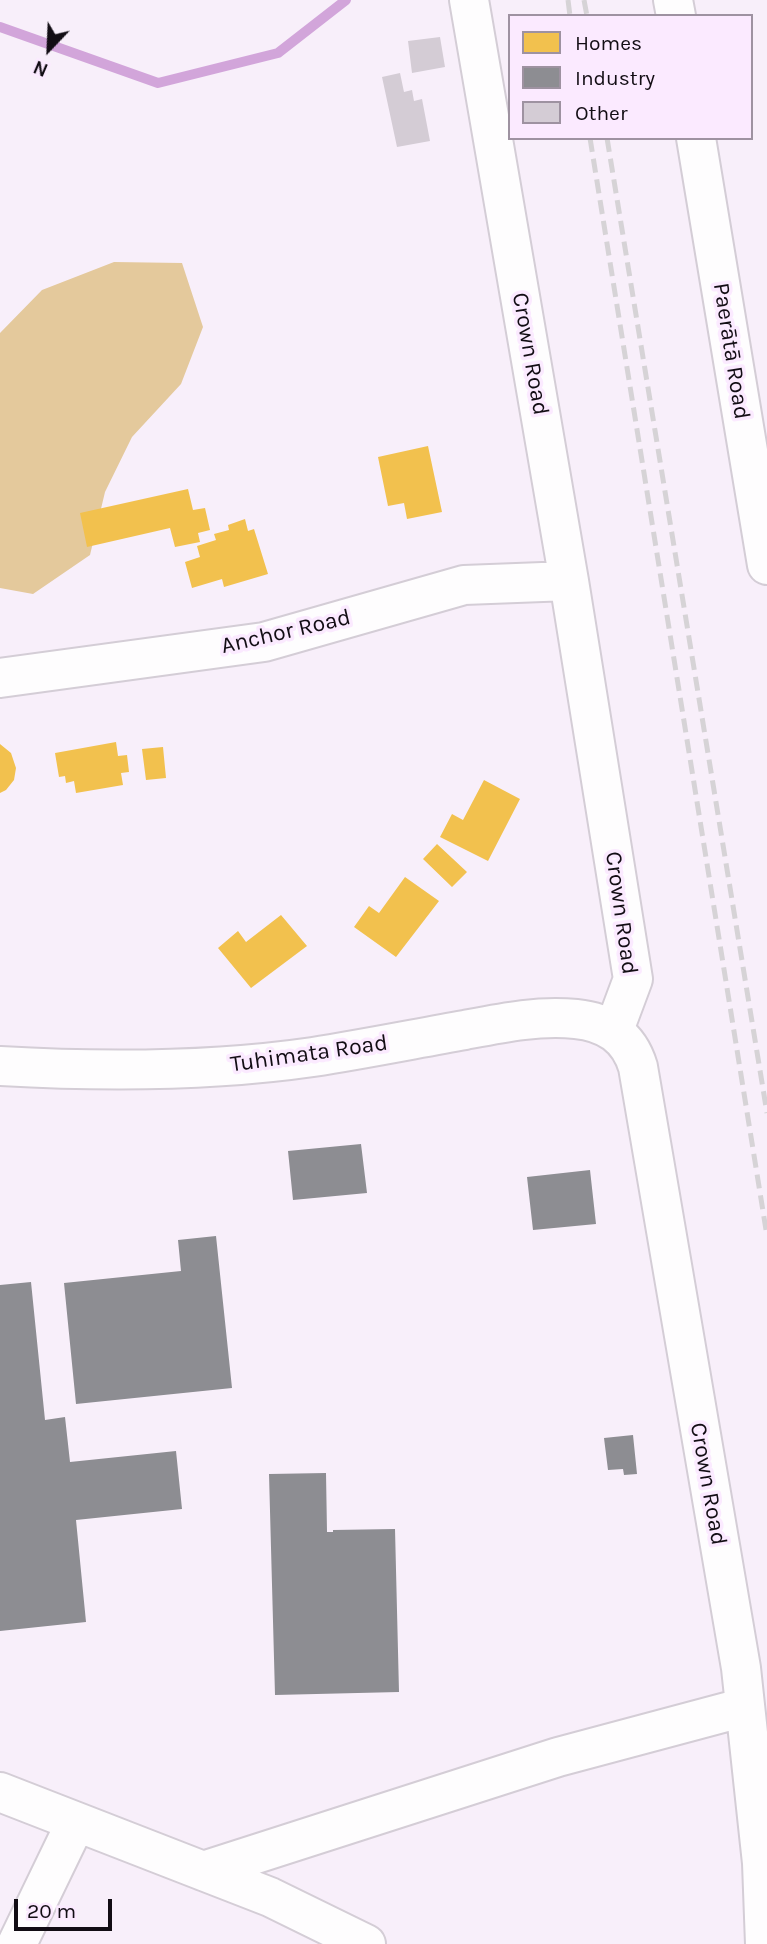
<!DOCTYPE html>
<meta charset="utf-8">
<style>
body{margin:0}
#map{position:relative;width:767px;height:1944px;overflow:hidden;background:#f8effa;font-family:Karla,sans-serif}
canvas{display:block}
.legend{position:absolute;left:508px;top:14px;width:245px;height:126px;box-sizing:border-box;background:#fbeaff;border:2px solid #9e92a1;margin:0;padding:9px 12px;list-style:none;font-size:21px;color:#120d14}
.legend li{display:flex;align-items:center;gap:14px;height:35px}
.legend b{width:35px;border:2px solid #9e92a1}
.north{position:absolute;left:14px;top:14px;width:70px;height:70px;-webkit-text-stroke:5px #fbeaff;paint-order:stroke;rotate:203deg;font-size:19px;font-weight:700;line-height:28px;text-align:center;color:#120d14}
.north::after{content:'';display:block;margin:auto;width:24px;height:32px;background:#120d14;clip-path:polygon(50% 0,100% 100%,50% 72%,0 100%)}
.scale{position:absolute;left:14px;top:1899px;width:98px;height:32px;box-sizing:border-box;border:4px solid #120d14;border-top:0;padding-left:9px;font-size:21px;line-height:24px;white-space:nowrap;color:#120d14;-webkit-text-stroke:5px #fbeaff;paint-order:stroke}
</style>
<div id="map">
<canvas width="767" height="1944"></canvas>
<ul class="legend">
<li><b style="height:19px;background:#f2c14e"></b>Homes</li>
<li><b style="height:19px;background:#8d8d92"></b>Industry</li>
<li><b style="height:19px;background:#d4ccd5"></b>Other</li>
</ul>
<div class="north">N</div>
<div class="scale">20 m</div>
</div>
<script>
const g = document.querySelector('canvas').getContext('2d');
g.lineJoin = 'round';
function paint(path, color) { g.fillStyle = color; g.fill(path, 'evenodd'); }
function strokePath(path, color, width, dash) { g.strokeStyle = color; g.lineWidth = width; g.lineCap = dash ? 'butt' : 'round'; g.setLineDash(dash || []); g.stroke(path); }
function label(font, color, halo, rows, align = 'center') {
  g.font = font + ' Karla,sans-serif'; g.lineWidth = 7; g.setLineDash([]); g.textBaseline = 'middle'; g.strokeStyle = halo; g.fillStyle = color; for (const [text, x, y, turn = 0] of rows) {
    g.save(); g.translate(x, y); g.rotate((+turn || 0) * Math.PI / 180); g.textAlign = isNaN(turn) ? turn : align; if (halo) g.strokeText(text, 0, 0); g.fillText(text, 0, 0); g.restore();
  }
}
const forest = new Path2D(`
 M114 262 182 263 203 327 181 384 132 437 105 492 90 555 33 594 0 588V333L42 290Z`);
const homes = new Path2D(`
 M428 446 442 512 407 519 404 503 388 506 378 457Z
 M188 489 193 510 205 508 210 530 198 533 200 542 175 547 170 528 87 547 80 513Z
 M245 519 248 531 254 529 268 574 224 587 222 579 192 588 185 562 200 557 197 546 216 540 214 534 229 530 228 525Z
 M116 742 118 756 127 755 129 772 121 773 123 785 76 793 74 781 66 783 65 776 59 777 55 753Z
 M0 744 11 753 16 768 14 780 6 790 0 793Z
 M163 747 166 778 146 780 142 749Z
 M484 780 520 799 488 861 440 837 452 814 463 820Z
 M437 844 467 872 452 887 423 859Z
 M405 877 439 901 396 957 354 927 369 906 379 913Z
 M281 915 307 946 251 988 218 948 238 931 246 942Z`);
const industry = new Path2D(`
 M361 1144 367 1193 293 1200 288 1151Z
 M590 1170 596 1224 533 1230 527 1177Z
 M216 1236 232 1388 76 1404 64 1283 181 1271 178 1240Z
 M31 1282 45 1420 65 1417 70 1462 176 1451 182 1509 76 1520 86 1622 0 1631V1285Z
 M633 1435 637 1474 624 1475 623 1469 608 1470 604 1438Z
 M326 1473 327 1532H333V1530L395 1529 399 1692 275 1695 269 1474Z`);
const stream = new Path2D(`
 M0 27 158 83 278 53 346 0`);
const building = new Path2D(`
 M440 37 445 67 412 73 408 41Z
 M400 73 404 92 412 90 414 101 422 99 430 141 397 147 382 77Z`);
const minor = new Path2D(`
 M469 0 569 581 633 979 614 1030
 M0 678 264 642 464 585 569 581
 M0 1066C105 1072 209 1072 313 1057 364 1049 414 1039 465 1030 501 1023 539 1015 576 1019 607 1022 629 1037 638 1067L741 1668 762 1863 765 1944
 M0 1792 270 1897 366 1944
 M203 1871 558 1757 745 1707
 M17 1944 76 1822`);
const highway = new Path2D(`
 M673 0 676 16
 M696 138 767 565`);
const rail = new Path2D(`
 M568 0 570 16
 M584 0 587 16
 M590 138 767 1236
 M607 138 767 1113`);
const streetNames = [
 ["Paerātā Road",731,351,81],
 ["Crown Road",530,354,80],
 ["Anchor Road",286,632,-13],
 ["Crown Road",621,913,82],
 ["Tuhimata Road",309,1054,-8],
 ["Crown Road",708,1484,80]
];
paint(forest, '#e4c99c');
paint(homes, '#f2c14e');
paint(industry, '#8d8d92');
strokePath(stream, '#d2a5da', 10);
paint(building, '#d4ccd5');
strokePath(minor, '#d4cdd6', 42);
strokePath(highway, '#d4cdd6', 42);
strokePath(minor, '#fefdfe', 38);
strokePath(highway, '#fefdfe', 38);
strokePath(rail, '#d6d3d6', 5, [14, 7]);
label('23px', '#120d14', '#fbeaff', streetNames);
</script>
